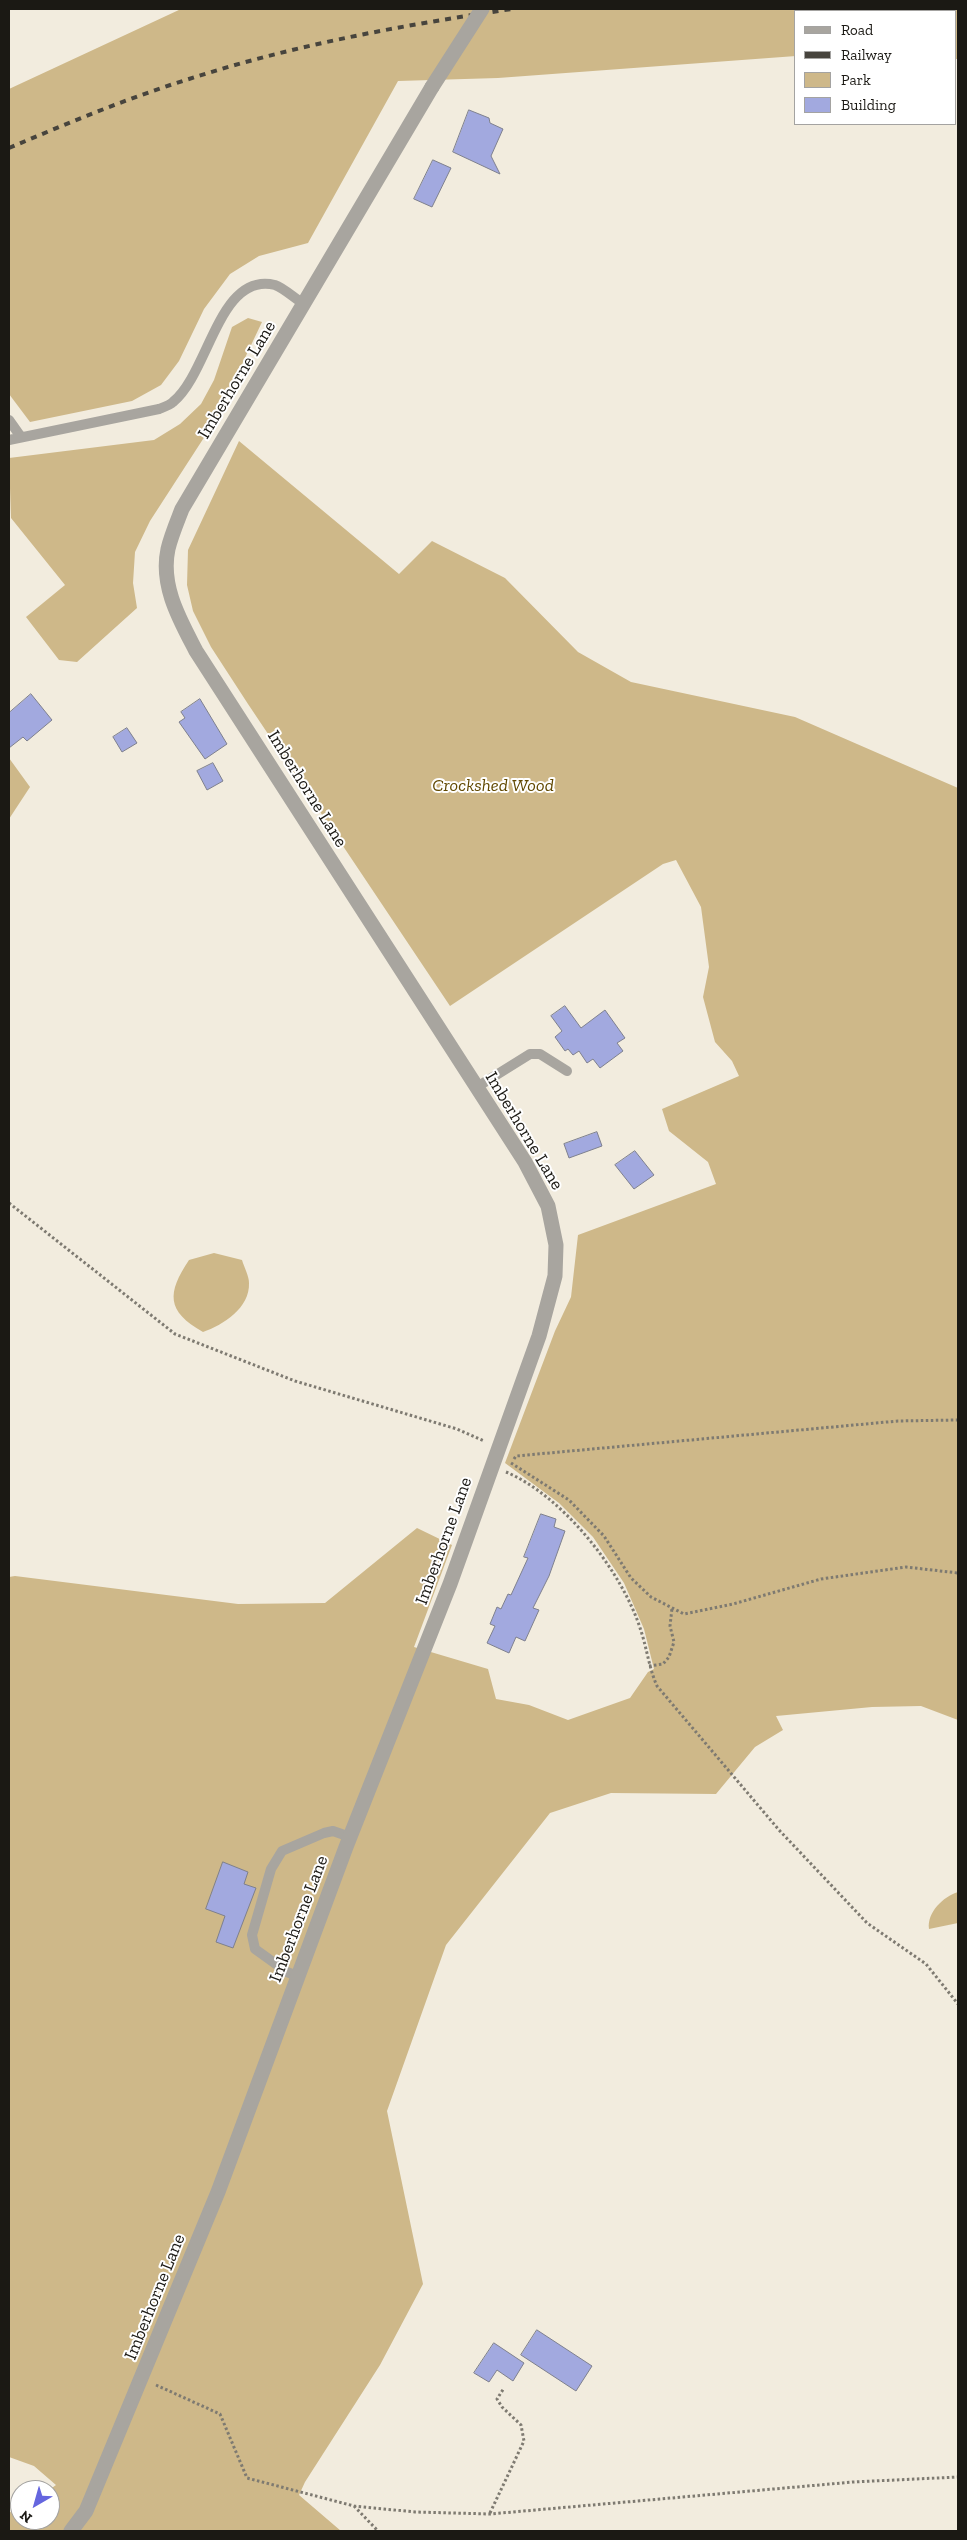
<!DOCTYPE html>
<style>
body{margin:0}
#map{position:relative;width:967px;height:2540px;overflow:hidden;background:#f2ecde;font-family:"Zilla Slab",serif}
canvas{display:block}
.frame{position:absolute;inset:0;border:10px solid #1b1914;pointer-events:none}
.legend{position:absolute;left:794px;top:10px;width:162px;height:115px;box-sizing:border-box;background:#fff;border:1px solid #a4a3a1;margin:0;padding:6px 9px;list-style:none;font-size:15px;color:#1b1914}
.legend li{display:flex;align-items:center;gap:10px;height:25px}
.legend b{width:25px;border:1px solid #a4a3a1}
.north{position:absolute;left:10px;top:2480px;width:50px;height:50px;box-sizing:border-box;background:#fff;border:1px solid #a4a3a1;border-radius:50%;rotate:218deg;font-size:14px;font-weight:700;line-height:20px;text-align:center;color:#1b1914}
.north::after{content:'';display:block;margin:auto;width:18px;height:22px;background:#6566df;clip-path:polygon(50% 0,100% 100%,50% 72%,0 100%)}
</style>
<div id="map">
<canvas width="967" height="2540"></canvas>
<div class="frame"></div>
<ul class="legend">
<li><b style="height:6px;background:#a8a59f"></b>Road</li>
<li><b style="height:6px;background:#47443d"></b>Railway</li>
<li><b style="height:14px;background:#ceb889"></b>Park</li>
<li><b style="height:14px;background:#a2a9df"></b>Building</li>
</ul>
<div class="north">N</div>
</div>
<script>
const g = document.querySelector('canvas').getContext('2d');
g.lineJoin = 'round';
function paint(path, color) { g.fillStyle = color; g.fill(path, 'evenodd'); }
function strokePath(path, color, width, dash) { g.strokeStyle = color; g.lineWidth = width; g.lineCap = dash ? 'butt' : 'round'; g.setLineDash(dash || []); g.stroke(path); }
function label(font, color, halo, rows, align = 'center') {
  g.font = font + ' "Zilla Slab",serif'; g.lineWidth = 4; g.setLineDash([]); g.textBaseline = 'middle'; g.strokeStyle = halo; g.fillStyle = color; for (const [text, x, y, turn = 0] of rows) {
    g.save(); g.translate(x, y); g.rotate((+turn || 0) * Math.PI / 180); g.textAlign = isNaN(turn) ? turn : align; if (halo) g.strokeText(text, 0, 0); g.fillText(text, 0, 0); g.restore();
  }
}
const green = new Path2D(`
 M181 9H958V59H956V11H796V56L498 78 398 81 308 243 259 256 230 274 204 309 179 361 161 385 132 401 30 422 9 394V89Z
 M248 318 262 322 216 419 150 521 135 552 133 583 137 608 77 662 59 660 26 617 65 585 11 518 9 458 154 440 180 424 201 404 214 380 232 327Z
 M239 441 399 574 432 541 505 578 578 652 631 682 795 717 958 788V1720L921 1706 872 1707 776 1716 783 1730 755 1747 716 1794 611 1793 550 1813 446 1945 387 2111 423 2284 380 2365 305 2482 299 2495 341 2531H9V2513L20 2507V2520H50L49 2490 56 2485 34 2466 9 2457V1577L15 1576 238 1604 325 1603 417 1528 452 1545 414 1647 488 1669 496 1699 529 1705 568 1720 630 1698 648 1672 654 1669 644 1629 624 1583 593 1537 559 1503 505 1463 555 1331 571 1297 578 1235 716 1184 708 1162 669 1131 662 1109 739 1076 732 1061 715 1042 703 997 709 967 701 907 676 860 663 864 450 1006 248 704 211 647 193 611 187 585 188 550Z
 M9 758 30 787 9 819Z
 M214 1253 242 1260C244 1267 249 1276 249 1283 250 1308 223 1325 203 1332 166 1311 167 1293 189 1260Z
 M958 1892V1923L929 1929C927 1912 943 1897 958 1892Z`);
const building = new Path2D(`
 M469 110 489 118 490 123 503 129 491 156 500 174 453 152Z
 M433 160 451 168 432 207 414 199Z
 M31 694 52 720 27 741 23 737 9 748V713Z
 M200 699 227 744 205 759 179 722 185 718 181 712Z
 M127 728 137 743 122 752 113 737Z
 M213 763 223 781 207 790 197 771Z
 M565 1006 581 1028 605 1010 625 1038 617 1043 623 1051 600 1068 593 1059 587 1063 579 1051 573 1055 568 1049 565 1051 555 1037 562 1031 551 1016Z
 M597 1132 602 1146 569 1158 564 1144Z
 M635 1151 654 1175 634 1189 615 1165Z
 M541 1514 556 1519 554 1527 565 1531 549 1576 533 1608 539 1610 525 1641 516 1637 509 1653 487 1643 495 1626 490 1624 497 1607 501 1609 508 1594 511 1595 528 1558 524 1557Z
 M223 1862 248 1872 244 1884 256 1888 233 1948 216 1942 225 1916 206 1909Z
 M537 2330 592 2366 576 2391 521 2355Z
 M494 2343 524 2363 513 2381 497 2370 489 2382 474 2373Z`);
const path = new Path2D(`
 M9 1203 175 1334 295 1381 457 1429 484 1441
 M514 1459 516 1456 898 1421 958 1420
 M511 1463 569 1500 604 1536 631 1578 651 1597 684 1614 733 1604 821 1579 906 1567 958 1573
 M506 1472C563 1496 623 1572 641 1631 647 1649 649 1668 657 1686L779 1830 867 1923 926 1964 958 2004
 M649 1666 663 1664 669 1657 674 1642 670 1626 672 1608
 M156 2385 220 2414 247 2478 354 2506 415 2512 490 2514 853 2482 958 2477
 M354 2506 378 2531
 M490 2513 524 2441 521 2425 502 2407 497 2399 504 2388`);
const service = new Path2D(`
 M9 420 21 437
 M9 440 159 409C164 407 170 405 173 402 209 373 219 271 275 285 284 288 295 299 304 304
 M477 1087 530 1054H540L567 1071
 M297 1976 287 1972 255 1949 252 1935 271 1869 282 1851 324 1833 333 1831 350 1837`);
const tertiary = new Path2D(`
 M71 2531 86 2511 218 2192 346 1847 450 1584 539 1336 555 1276 556 1245 548 1206 525 1162 196 651C180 620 160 586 168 549 171 536 177 522 182 509L432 87`);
const rail = new Path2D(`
 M9 148C68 123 128 98 189 79 294 45 403 25 512 9`);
const tertiaryBridge = new Path2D(`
 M432 87 482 9`);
const streetNames = [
 ["Imberhorne Lane",237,380,-59],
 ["Imberhorne Lane",307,789,58],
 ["Imberhorne Lane",524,1131,59],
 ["Imberhorne Lane",444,1541,-70],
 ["Imberhorne Lane",299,1919,-69],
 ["Imberhorne Lane",155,2297,-68]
];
const parkNames = [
 ["Crockshed Wood",493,786]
];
paint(green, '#ceb889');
paint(building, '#a2a9df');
strokePath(building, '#7e808d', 1);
strokePath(path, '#7e7a71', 3, [2.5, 2.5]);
strokePath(service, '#a8a59f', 10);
strokePath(tertiary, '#a8a59f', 15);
strokePath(rail, '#47443d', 4, [6, 6]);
strokePath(tertiaryBridge, '#a8a59f', 15);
label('18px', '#1b1914', '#fff', streetNames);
label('italic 18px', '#614800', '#fff', parkNames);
</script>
